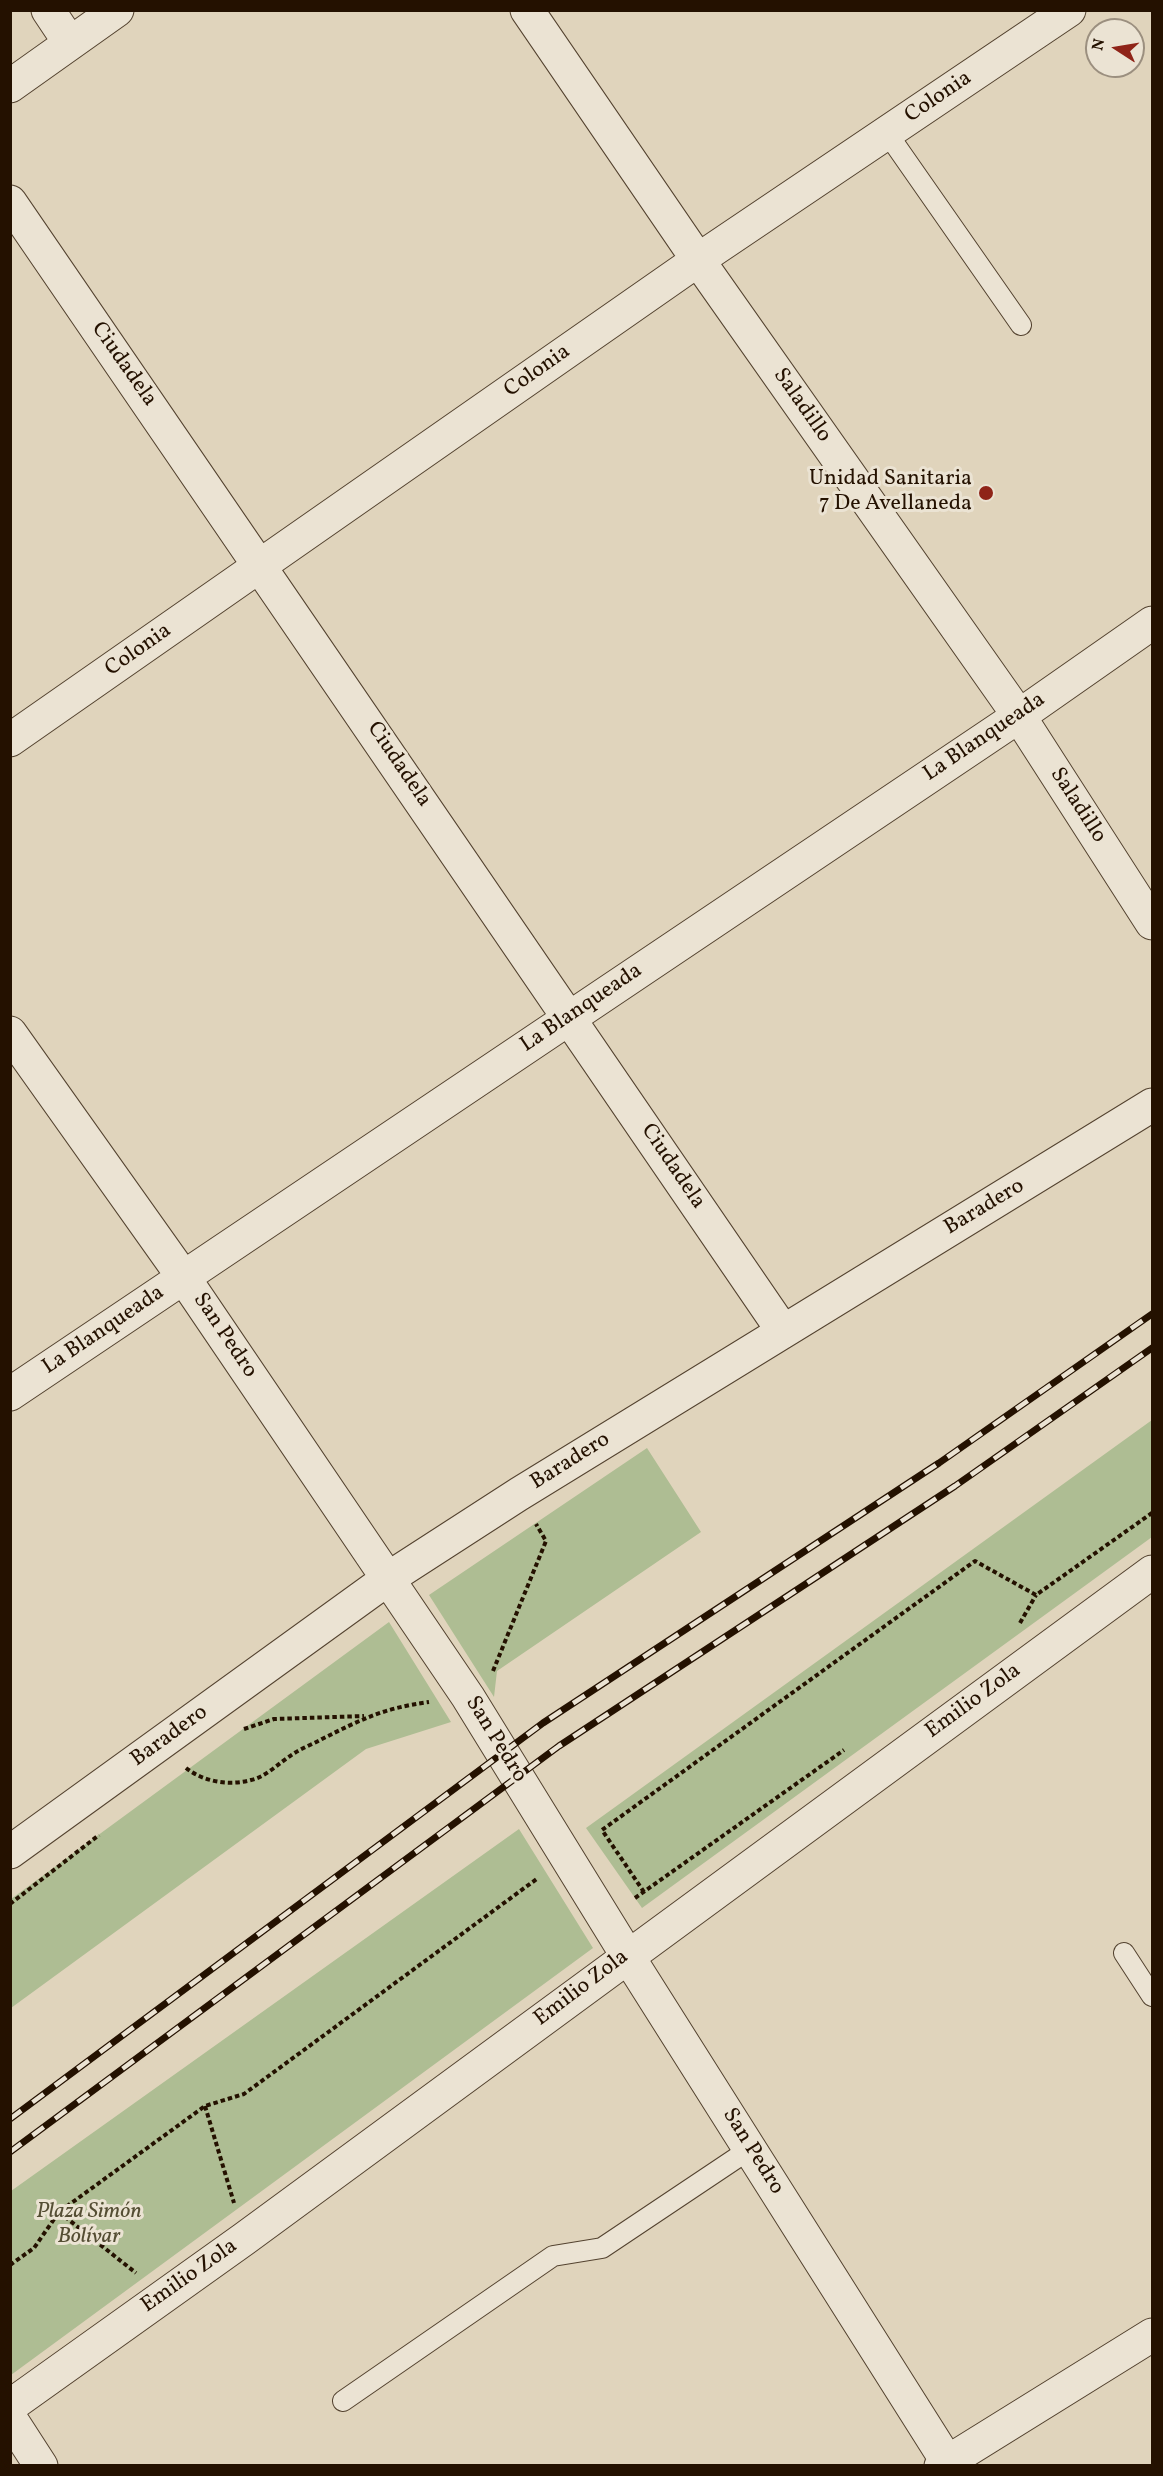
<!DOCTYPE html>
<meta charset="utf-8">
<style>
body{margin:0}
#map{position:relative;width:1163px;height:2476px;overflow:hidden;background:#e0d4bc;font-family:Vollkorn,serif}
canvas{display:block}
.frame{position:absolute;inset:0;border:12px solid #241100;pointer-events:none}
.north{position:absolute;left:1085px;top:18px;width:60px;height:60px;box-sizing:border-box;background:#ebe3d3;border:2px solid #9b8f7f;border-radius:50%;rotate:282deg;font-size:16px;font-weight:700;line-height:24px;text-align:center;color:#241100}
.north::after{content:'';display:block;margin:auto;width:21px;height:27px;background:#8f2418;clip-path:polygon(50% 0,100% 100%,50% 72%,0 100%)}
</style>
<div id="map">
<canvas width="1163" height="2476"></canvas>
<div class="frame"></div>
<div class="north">N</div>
</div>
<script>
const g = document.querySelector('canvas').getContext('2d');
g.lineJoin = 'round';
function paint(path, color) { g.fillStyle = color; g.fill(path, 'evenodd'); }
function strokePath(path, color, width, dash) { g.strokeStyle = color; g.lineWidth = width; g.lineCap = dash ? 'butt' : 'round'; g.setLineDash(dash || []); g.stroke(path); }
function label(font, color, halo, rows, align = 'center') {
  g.font = font + ' Vollkorn,serif'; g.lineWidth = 6; g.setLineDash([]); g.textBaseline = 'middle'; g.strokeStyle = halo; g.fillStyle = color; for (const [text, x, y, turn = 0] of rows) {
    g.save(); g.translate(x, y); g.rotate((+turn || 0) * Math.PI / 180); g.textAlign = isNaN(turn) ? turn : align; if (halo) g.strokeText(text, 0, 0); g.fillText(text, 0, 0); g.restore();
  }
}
const green = new Path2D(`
 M1152 1420V1537L642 1908 586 1828Z
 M647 1448 701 1532 497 1671 494 1697 429 1595Z
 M389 1622 451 1722 366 1749 11 2008V1899Z
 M519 1829 593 1948 11 2375V2191Z`);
const path = new Path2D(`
 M1020 1623 1036 1595
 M493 1671 546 1541 536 1524
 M244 1729 274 1719 364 1716
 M186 1768C204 1782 229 1786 251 1780 266 1777 280 1762 293 1754 302 1748 313 1744 322 1739 362 1719 384 1708 429 1702
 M644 1892 602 1830 975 1561 1036 1595 1152 1513
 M635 1898 844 1750
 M10 1904 99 1835
 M205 2106 234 2203
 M59 2212 136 2273
 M10 2265 34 2248 59 2212 205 2106 244 2094 538 1878`);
const lane = new Path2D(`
 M887 133 1021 325
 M1124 1953 1152 1996
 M343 2401 553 2256 602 2248 750 2149`);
const street = new Path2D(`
 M48 10 70 43
 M527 10 698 260 1019 716 1152 923
 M10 86 117 10
 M10 202 783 1331
 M10 740 698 260 1069 10
 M10 1033 184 1278 468 1697 627 1955 950 2466
 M10 1394 1019 716 1152 623
 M10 1852 389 1578 519 1494 1152 1105
 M10 2406 244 2239 1152 1572
 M10 2418 41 2466
 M941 2466 1152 2335`);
const rail = new Path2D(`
 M10 2119 543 1723 939 1463 1152 1314
 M10 2152 559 1746 955 1486 1152 1348`);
const markers = [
 [986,493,8,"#8f2418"]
];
const streetNames = [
 ["Colonia",939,98,-34],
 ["Ciudadela",123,365,55],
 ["Colonia",538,372,-35],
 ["Saladillo",801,406,55],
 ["Colonia",139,651,-35],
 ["La Blanqueada",985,738,-34],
 ["Ciudadela",398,765,56],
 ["Saladillo",1077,806,57],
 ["La Blanqueada",582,1009,-34],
 ["Ciudadela",672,1167,56],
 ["Baradero",985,1208,-31],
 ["La Blanqueada",104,1331,-34],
 ["San Pedro",224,1336,56],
 ["Baradero",571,1462,-32],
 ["Emilio Zola",974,1702,-36],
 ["Baradero",170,1737,-36],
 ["San Pedro",495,1740,58],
 ["Emilio Zola",582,1989,-37],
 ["San Pedro",752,2152,58],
 ["Emilio Zola",190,2277,-35]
];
const poiNames = [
 ["Unidad Sanitaria",972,480],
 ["7 De Avellaneda",972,505]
];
const parkNames = [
 ["Plaza Simón",89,2213],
 ["Bolívar",89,2238]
];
paint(green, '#aebd93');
strokePath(lane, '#53422f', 22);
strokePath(street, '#53422f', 35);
strokePath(path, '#241100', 4, [4.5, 3]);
strokePath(lane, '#ebe3d3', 20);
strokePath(street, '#ebe3d3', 33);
strokePath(rail, '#241100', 7);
strokePath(rail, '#ebe3d3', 4.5, [14]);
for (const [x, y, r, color] of markers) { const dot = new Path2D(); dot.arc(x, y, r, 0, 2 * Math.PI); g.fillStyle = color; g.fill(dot); strokePath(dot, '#ebe3d3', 2); }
label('22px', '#241100', '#ebe3d3', streetNames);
label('22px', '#241100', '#ebe3d3', poiNames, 'right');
label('italic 22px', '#544d33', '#ebe3d3', parkNames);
</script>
